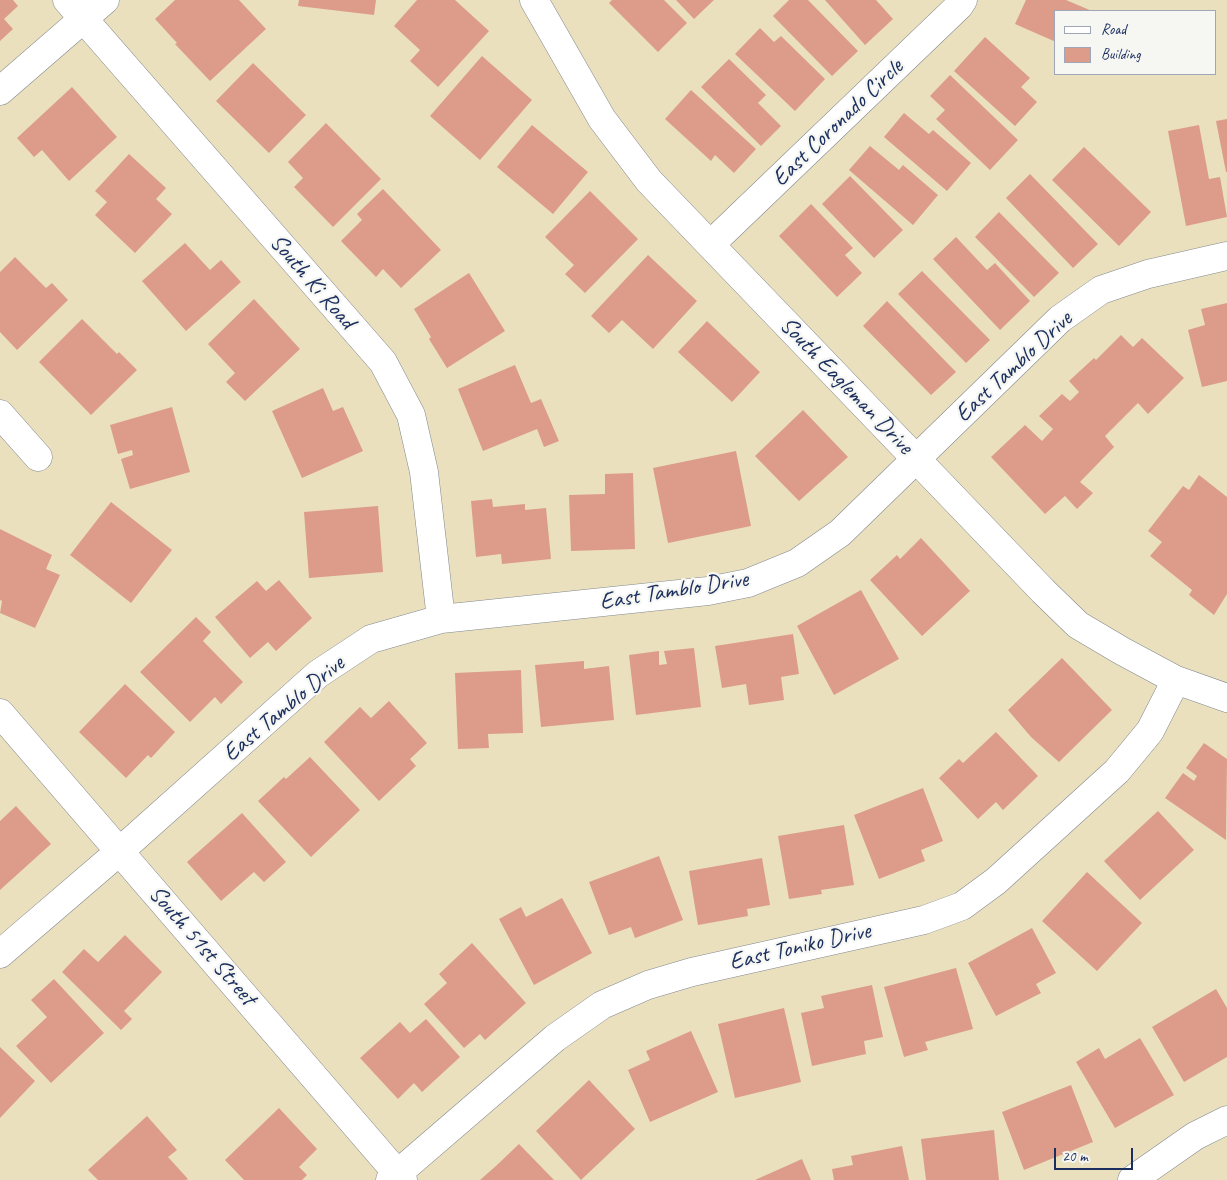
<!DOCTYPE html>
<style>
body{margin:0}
#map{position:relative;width:1227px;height:1180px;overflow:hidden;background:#eae0be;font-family:Caveat,sans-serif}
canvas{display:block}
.legend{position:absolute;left:1054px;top:10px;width:162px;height:65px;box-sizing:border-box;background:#f6f6f2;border:1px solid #9ea6b7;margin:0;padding:6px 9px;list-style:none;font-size:15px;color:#1b2f5e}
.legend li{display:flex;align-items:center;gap:10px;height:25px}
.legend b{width:25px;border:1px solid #9ea6b7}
.scale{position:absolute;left:1054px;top:1148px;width:79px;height:22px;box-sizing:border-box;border:2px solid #1b2f5e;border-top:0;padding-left:6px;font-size:15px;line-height:18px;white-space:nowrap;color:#1b2f5e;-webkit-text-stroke:4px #f6f6f2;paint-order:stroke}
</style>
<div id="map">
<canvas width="1227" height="1180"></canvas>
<ul class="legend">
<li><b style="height:6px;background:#fff"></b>Road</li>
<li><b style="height:14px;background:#dc9c89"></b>Building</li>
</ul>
<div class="scale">20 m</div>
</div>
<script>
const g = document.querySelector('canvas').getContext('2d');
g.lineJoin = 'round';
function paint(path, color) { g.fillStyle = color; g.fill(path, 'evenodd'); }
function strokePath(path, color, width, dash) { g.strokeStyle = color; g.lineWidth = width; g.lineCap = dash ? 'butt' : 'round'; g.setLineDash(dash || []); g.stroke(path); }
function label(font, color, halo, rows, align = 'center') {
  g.font = font + ' Caveat,sans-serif'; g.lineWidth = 4.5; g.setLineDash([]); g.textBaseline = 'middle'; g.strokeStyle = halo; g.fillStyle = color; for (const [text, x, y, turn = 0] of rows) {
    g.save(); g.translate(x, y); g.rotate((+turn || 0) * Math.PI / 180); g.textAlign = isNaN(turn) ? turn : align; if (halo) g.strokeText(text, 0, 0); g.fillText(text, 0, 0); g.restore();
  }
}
const building = new Path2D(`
 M0 0H13L18 6 4 19 13 29 0 41Z
 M175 0H239L266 29 210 81 175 44 177 43 155 19Z
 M299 0H376L374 15 298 6Z
 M417 0H455L489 31 438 87 410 61 420 50 394 26Z
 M612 0H664L687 23 658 52 609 3Z
 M676 0H714L694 19Z
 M789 0H808L858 51 832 76 773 16Z
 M825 0H876L893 19 865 45Z
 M1026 0H1066L1092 11H1056V42L1015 24Z
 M760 28 774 42 781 36 825 79 795 111 735 54Z
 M985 37 1030 78 1021 87 1037 102 1015 126 954 71Z
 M482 56 532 100 480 160 430 116Z
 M729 59 766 95 758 103 781 126 761 146 701 87Z
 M253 63 306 115 269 153 216 101Z
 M950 75 1018 140 990 170 936 119 945 110 930 96Z
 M72 87 117 137 69 181 42 150 34 157 17 138Z
 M691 90 756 149 734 173 715 155 711 161 665 119Z
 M904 113 929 134 933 130 971 163 947 191 884 137Z
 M1227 119V172H1226L1216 121Z
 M326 123 381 179 333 227 294 187 303 178 288 162Z
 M532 125 588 172 553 214 497 167Z
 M1199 125 1209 179 1220 177 1227 217 1186 226 1168 131Z
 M870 146 899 170 903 165 938 195 913 225 849 170Z
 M1084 147 1151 212 1119 246 1052 180Z
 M129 154 166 188 156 199 172 214 135 253 95 215 107 202 95 191Z
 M1030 174 1098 244 1073 268 1006 198Z
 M850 176 903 230 874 258 822 204Z
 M383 189 441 250 401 288 383 269 376 277 341 241 362 220 357 214Z
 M590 191 638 239 585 293 565 274 574 265 545 237Z
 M811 204 853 248 845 255 862 273 837 297 779 236Z
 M999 212 1059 273 1034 297 975 237Z
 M956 237 987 270 995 263 1030 301 1000 330 933 259Z
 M185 243 210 270 221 260 241 282 186 331 142 281Z
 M648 255 697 301 653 349 622 320 609 333 591 316Z
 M15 257 46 288 52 283 68 300 17 350 0 332V272Z
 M922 271 990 340 966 363 898 294Z
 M469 273 505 331 447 368 429 339 431 337 414 309Z
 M254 299 300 349 245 401 226 382 235 373 208 344Z
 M887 301 956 372 931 395 863 326Z
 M1227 303V381L1202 387 1188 330 1205 325 1201 309Z
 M82 319 117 354 119 352 137 370 91 415 39 362Z
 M707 321 760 372 732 402 678 352Z
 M1121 335 1133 347 1142 338 1184 378 1148 414 1138 403 1105 436 1114 447 1080 482 1093 493 1077 509 1065 496 1045 514 991 457 1025 425 1042 441 1053 429 1039 416 1062 394 1070 401 1079 392 1069 381 1094 358 1096 360Z
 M515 365 531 403 541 399 559 441 544 447 537 429 483 451 458 389Z
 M323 388 333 411 343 407 363 451 302 478 272 411Z
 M172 407 190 472 130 489 121 459 133 455 132 450 118 454 110 425Z
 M803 410 848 457 799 501 755 456Z
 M736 451 751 526 668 543 653 468Z
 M633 473 635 549 571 551 569 495 605 494V474Z
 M1199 475 1227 497V594L1214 615 1189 595 1192 590 1150 556 1162 542 1148 531 1183 486 1189 490Z
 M492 499 493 507 525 504V510L546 508 551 559 502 564 501 554 476 557 471 501Z
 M111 502 172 550 131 603 70 555Z
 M378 506 383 572 309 578 304 512Z
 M0 529 52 555 46 569 60 575 35 628 0 613 2 601 0 600Z
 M921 538 970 591 922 636 870 580 897 555 900 559Z
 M279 580 312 618 276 651 268 642 250 658 215 617 257 581 266 591Z
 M861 590 899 659 834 695 797 626Z
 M196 617 211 632 203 641 243 682 221 704 215 697 190 722 140 672Z
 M793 634 799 674 781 677 784 700 749 705 746 684 722 688 715 646Z
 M694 648 701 707 636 715 629 655 659 651V665L667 664 664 651Z
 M1062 658 1112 710 1059 762 1031 737 1008 710Z
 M584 661V669L609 666 614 720 541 727 535 665Z
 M521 670 523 733 488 734 489 748 458 749 455 673Z
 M125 684 175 732 151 758 148 755 126 778 79 732Z
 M389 701 427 743 410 759 416 766 379 801 324 742 360 707 371 718Z
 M996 732 1038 776 1003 810 996 802 978 819 939 778 959 759 963 763Z
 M1204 743 1227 759 1226 840 1165 798 1183 773 1194 781 1197 776 1186 768Z
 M310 757 360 810 311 857 258 801 284 777 286 779Z
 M923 788 943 841 921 850 925 861 879 879 854 815Z
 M16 806 51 844 0 890V821Z
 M1158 811 1194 850 1140 900 1104 861Z
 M242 813 286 862 264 882 254 872 221 901 187 862Z
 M844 825 854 885 821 890 822 894 789 899 778 836Z
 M659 856 683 920 635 938 631 927 609 935 589 882Z
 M762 858 770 905 747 909 748 916 698 925 689 871Z
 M1087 872 1142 923 1097 971 1042 921Z
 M562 898 592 953 534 985 499 919 521 907 526 917Z
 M1032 928 1056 973 1036 984 1041 993 996 1016 968 963Z
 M125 935 162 972 124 1011 132 1019 121 1030 62 972 84 949 98 962Z
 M472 943 526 1003 485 1040 480 1034 464 1048 424 1004 447 983 439 974Z
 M956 968 973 1029 925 1042 928 1050 904 1057 884 987Z
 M54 979 104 1033 51 1083 16 1046 47 1017 31 1000Z
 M872 985 883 1037 864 1041 866 1054 812 1066 801 1013 824 1008 821 996Z
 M1216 989 1227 1008V1057L1184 1082 1152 1027Z
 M784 1008 801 1082 735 1098 718 1024Z
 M426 1019 460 1057 422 1092 414 1083 398 1099 360 1058 400 1022 410 1033Z
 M691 1031 718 1092 650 1122 628 1070 650 1060 646 1051Z
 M1140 1038 1174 1095 1115 1128 1076 1062 1099 1048 1105 1059Z
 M0 1047 35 1081 0 1118Z
 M589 1080 635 1129 581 1180 536 1131Z
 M1071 1085 1093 1142 1024 1170 1002 1112Z
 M279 1108 317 1149 299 1167 307 1175 302 1180H244L225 1160Z
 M147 1116 177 1150 168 1157 188 1179 186 1180H98L88 1170Z
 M994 1130 999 1180H926L921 1139Z
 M519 1144 554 1180H480L497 1165Z
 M902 1146 909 1180H834L832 1169 853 1165 851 1156Z
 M802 1159 811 1180H755Z`);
const minor = new Path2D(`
 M67 0 383 362 411 415 424 472 441 619
 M534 0 602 119 649 181 1043 591 1078 625 1122 651 1176 680 1227 698
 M0 91 105 0
 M711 244 959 6 963 0
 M0 414 38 457
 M0 713 403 1180
 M0 954 120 851 318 674 371 639 441 619 708 591 748 583 797 563 840 533 1060 319 1101 290 1148 274 1227 256
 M390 1180 555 1038 602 1005 648 985 692 972 924 920 962 906 996 881 1117 771 1150 731 1176 680
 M1132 1180 1195 1136 1227 1120`);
const streetNames = [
 ["East Coronado Circle",838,123,-44],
 ["South Ki Road",312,282,49],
 ["East Tamblo Drive",1014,367,-43],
 ["South Eagleman Drive",846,386,46],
 ["East Tamblo Drive",674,591,-9],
 ["East Tamblo Drive",284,709,-40],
 ["South 51st Street",202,946,49],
 ["East Toniko Drive",800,947,-13]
];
paint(building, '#dc9c89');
strokePath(minor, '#82888e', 29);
strokePath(minor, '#fff', 28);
label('24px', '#1b2f5e', '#f6f6f2', streetNames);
</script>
